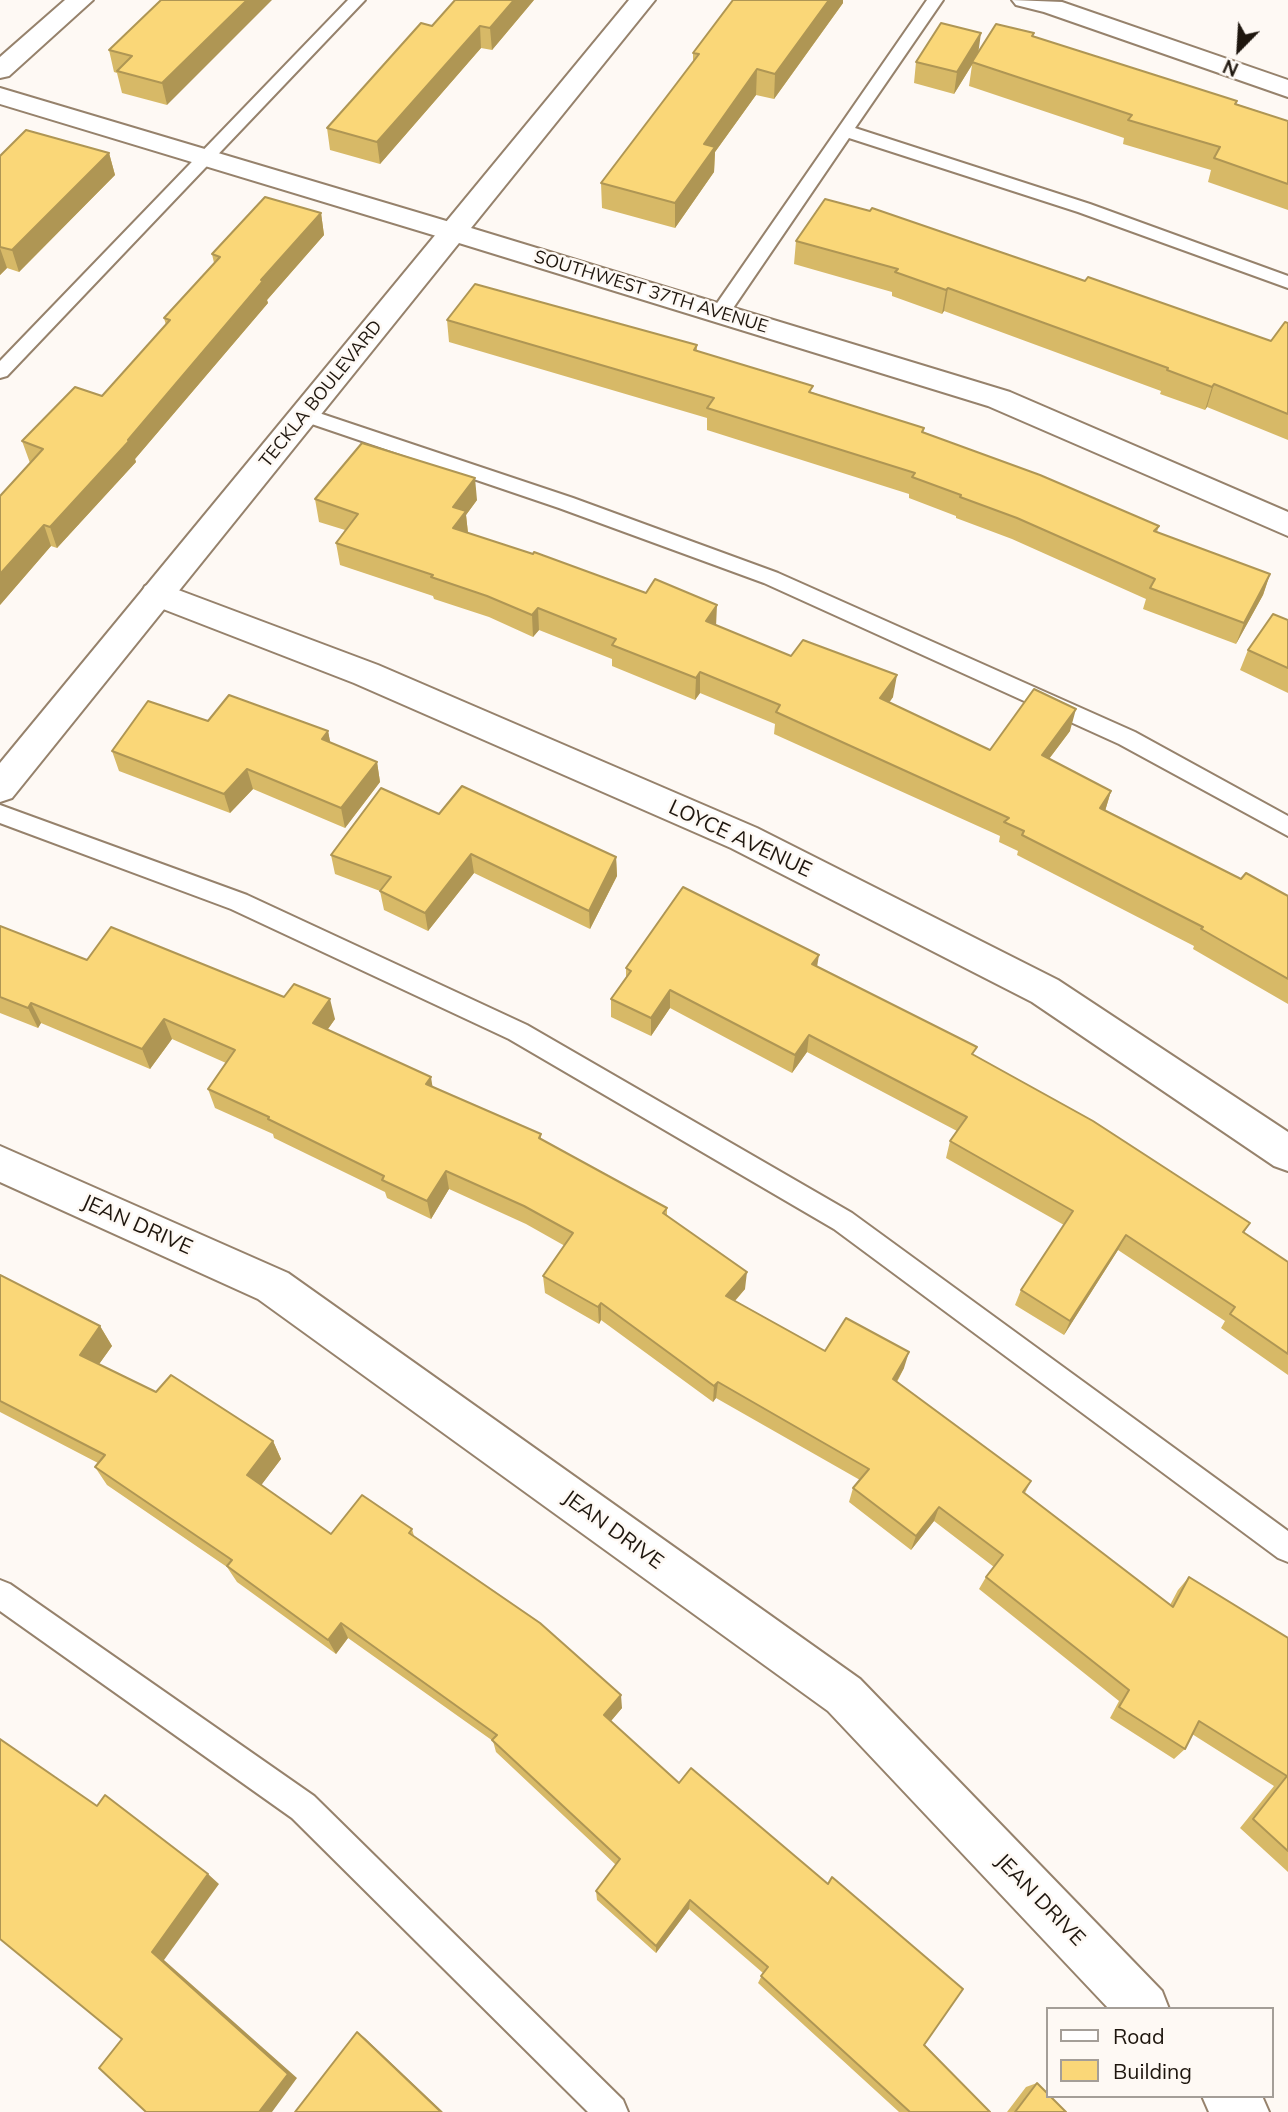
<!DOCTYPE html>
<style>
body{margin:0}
#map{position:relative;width:1288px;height:2112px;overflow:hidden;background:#fef9f4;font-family:Mulish,sans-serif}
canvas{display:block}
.legend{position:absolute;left:1046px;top:2007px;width:228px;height:91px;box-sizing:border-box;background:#fef9f4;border:2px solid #a49e98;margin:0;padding:9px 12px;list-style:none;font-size:21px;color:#1e160e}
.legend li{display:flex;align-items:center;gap:14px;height:35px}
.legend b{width:35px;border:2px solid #a49e98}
.north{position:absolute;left:1204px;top:14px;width:70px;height:70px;-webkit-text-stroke:5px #fef9f4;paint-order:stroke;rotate:204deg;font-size:19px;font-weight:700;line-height:28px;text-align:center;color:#1e160e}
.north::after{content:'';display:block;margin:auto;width:24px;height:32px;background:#1e160e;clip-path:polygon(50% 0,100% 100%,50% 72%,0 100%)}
</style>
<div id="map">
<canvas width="1288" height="2112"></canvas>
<ul class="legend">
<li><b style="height:9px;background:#fff"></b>Road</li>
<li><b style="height:19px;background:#fad778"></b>Building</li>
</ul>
<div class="north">N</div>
</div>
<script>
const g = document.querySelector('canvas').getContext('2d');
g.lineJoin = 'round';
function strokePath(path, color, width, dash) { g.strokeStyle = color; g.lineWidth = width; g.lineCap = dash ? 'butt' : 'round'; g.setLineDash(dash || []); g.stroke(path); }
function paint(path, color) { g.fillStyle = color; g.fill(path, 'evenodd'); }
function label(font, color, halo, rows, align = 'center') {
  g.font = font + ' Mulish,sans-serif'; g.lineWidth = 5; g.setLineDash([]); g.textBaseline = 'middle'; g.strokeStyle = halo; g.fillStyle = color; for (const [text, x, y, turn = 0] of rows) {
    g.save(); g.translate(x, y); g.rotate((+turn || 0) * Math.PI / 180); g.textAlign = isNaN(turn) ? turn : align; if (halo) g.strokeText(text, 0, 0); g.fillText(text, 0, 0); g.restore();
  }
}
const lane = new Path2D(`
 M348 0H365L7 376 0 378V361Z
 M927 0H943L855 128 1090 204 1288 276V288L1078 212 849 138 727 317H713L711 313 713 309Z
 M304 408 573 498 778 573 1135 732 1288 816V836L1119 744 764 583 559 508 297 419 294 414 297 409Z
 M0 805 247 895 527 1025 852 1213 1288 1531V1562L1278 1558 834 1229 509 1039 231 909 0 823Z
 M0 1580 10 1584 314 1796 623 2100 628 2112H588L292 1818 0 1611Z`);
const street = new Path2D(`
 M65 0H93L9 76 0 78V57Z
 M1012 0 1062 2 1288 80V97L1044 12 1016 5Z
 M0 88 463 226 467 232 463 238 453 241 443 238 0 104Z
 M157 582 378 665 757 828 1058 980 1288 1132V1171L1274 1166 1032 1002 731 848 354 683 145 602 141 594 145 586Z
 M0 1146 288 1273 860 1679 1162 1991 1169 2009H1109L828 1711 258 1299 0 1182Z
 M1202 2096H1262L1269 2112H1209Z`);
const secondary = new Path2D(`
 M629 0H655L471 228 1010 392 1288 512V536L988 406 459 243 12 798 0 802V763Z`);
const wall = new Path2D(`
 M161 0 167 105 122 93 117 73 114 72 109 50Z
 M534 0 492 50 481 48 380 164 330 150 327 128 432 26Z
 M733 0H843V3L774 99 756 95 715 152 714 172 675 228 602 208 601 183 693 62V53Z
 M1034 33 1033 36 1288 121V210L1208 182 1211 170 1123 144 1124 138 969 86 972 65 954 94 914 83 916 62 978 53Z
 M109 153 115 175 19 272 7 268 0 275V156Z
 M321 213 324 235 267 300 268 303 135 459 136 462 57 548 51 546 0 605 30 463 22 441 102 396 166 325 164 318 214 263 212 254Z
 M796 241 1085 281 1271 341 1288 323V440L1207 407 1205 410 1160 394 1161 391 944 311 942 314 892 296V292L794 264Z
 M447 320 697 345V351L924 432 1159 526 1157 532 1270 574 1263 595 1236 644 1143 609 1146 599 1012 539 956 518V516L909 498V494L707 430V418L449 342Z
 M315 499 477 500 466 515 468 533 716 626 893 697 889 703 990 750 1070 731 1049 759 1111 791 1105 811 1241 879 1288 896V1004L1193 949 1194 946 1017 855 1018 851 999 842 1000 836 774 734 775 724 700 693 695 700 612 666V659L539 630 533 637 489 617 434 599 433 596 340 565 336 543 345 530 319 522Z
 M1288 620V693L1240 670 1248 650Z
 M208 721 328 731 330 742 377 762 380 782 345 828 253 789 230 813 119 771 112 751Z
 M439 814 616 857 617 876 590 929 474 873 428 931 384 910 380 891 335 874 331 855Z
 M0 926 87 960 335 1019 328 1029 432 1087 541 1134V1139L667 1208V1215L745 1289 735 1301 825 1351 904 1368 897 1382 1031 1481 1025 1493 1170 1605 1178 1590 1189 1577 1288 1638V1872L1240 1828 1274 1786 1192 1734 1185 1749 1174 1759 1110 1718 1119 1701 979 1589 986 1577 994 1567 934 1521 911 1550 849 1502 853 1488 860 1480 716 1398 713 1402 601 1320 599 1324 545 1293 543 1276 565 1246 526 1224 449 1189 431 1219 387 1198 385 1192 274 1138 273 1134 215 1108 208 1089 226 1063 172 1039 150 1069 41 1023 38 1028 0 1013Z
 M817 967 974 1055 1250 1223 1244 1233 1288 1262V1375L1221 1328 1225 1321 1118 1250 1064 1335 1015 1305 1021 1290 1064 1225 946 1158 950 1141 957 1131 807 1052 792 1073 670 1008 651 1036 611 1017V999L626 977V968Z
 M0 1275 100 1326 112 1346 99 1364 156 1392 273 1441 281 1459 261 1485 331 1534 412 1529 414 1536 622 1708 611 1721 990 2112H899L758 1983 763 1973 689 1909 656 1953 597 1900 596 1891 616 1865 496 1752 493 1741 348 1638 336 1654 237 1582 227 1567 107 1485 95 1467 98 1463 0 1412Z
 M1037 2083 1066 2112H1007L1026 2087Z`);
const shadedWall = new Path2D(`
 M247 0H272L167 105 162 83Z
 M514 0H534L492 50 490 28Z
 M829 0H843V3L774 99 775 74Z
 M480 26 481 48 380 164 377 142Z
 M981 33 978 55 954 94 957 72Z
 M757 69 756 95 715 152 714 172 675 228V203L704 144Z
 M109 153 115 175 19 272 12 250Z
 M321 213 324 235 267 300 268 303 135 459 136 462 57 548 50 527 128 440 261 280Z
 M0 248 7 268 0 275Z
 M948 288 944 311 942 314 946 290Z
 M1214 384 1207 407 1205 410 1212 387Z
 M475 478 477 500 466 515 468 533 453 528V507Z
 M44 525 51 546 0 605V574Z
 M1270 574 1263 595 1236 644 1244 623Z
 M717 605 716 627 706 621Z
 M538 608 539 630 533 637 532 615Z
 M700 672V693L695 700 696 678Z
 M897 675 893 697 876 720 880 698Z
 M1076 709 1070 731 1036 776 1042 755Z
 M328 731 332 751 322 739Z
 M377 762 380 782 345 828 341 808Z
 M247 769 253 789 230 813 224 794Z
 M1111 791 1105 811 1100 808Z
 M471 854 474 873 428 931 425 913Z
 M616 857 617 876 590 929 589 911Z
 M819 955 816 973 812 964Z
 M670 990V1008L651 1036V1018Z
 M330 999 335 1019 318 1043 313 1023Z
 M31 1003 41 1023 38 1028 28 1008Z
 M164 1019 172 1039 150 1069 142 1049Z
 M809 1035 807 1052 792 1073 795 1055Z
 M431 1077 434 1096 426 1084Z
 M446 1171 449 1189 431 1219 427 1201Z
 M1126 1235 1118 1250 1064 1335 1070 1321Z
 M747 1272 745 1289 724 1313 726 1296Z
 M601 1303V1320L599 1324 598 1307Z
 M100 1326 112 1346 92 1374 80 1355Z
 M909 1352 904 1368 889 1395 893 1379Z
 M718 1382 716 1398 713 1402 714 1386Z
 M273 1441 281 1459 256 1492 247 1475Z
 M939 1507 934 1521 911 1550 916 1536Z
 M341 1623 348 1638 336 1654 328 1640Z
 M621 1695 622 1708 605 1728 604 1715Z
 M208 1874 219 1884 164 1960 297 2078 272 2112H259L152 1952Z
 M690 1900 689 1909 656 1953V1946Z
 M357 2032 365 2038 443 2112H441Z`);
const building = new Path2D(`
 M161 0H247L162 83 117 71 132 56 109 50Z
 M455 0H514L490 28 480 26 377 142 327 128 421 23 432 26Z
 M733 0H829L775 74 757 69 704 144 715 147 675 203 601 183 699 54 693 53Z
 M941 23 981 33 957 72 916 62Z
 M996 24 1034 33 1032 36 1237 101 1235 104 1288 121V184L1214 158 1220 147 1128 120 1132 115 972 62Z
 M26 130 109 153 12 250 0 247V156Z
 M265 197 321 213 261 280 263 281 128 440H130L50 527 44 525 0 574V496L43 449 22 441 75 387 102 396 170 320 164 318 220 257 212 254Z
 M825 199 870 211 872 208 1085 281 1088 277 1271 341 1285 322 1288 323V414L1214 384 1212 387 1167 370 1168 368 948 288 946 290 895 272 898 269 796 241Z
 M475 284 697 345 694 350 813 386 809 392 924 428 922 432 1040 475 1159 526 1154 531 1270 574 1244 623 1150 588 1155 579 1017 518 960 497 961 495 912 477 915 473 707 408 714 398 447 320Z
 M362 443 475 478 453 507 466 511 453 528 533 554 534 552 646 593 655 579 717 605 706 621 791 656 803 640 897 675 880 698 990 750 1034 689 1076 709 1042 755 1111 791 1100 808 1241 879 1246 873 1288 896V979L1201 929 1203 927 1022 835 1024 831 1004 822 1009 818 776 712 780 705 700 672 696 678 612 645 616 639 538 608 532 615 487 596 431 577 433 575 336 543 358 514 315 499Z
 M1273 614 1288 620V668L1248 650Z
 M229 695 328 731 322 739 377 762 341 808 247 769 224 794 112 751 148 701 208 721Z
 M462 786 616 857 589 911 471 854 425 913 380 891 391 877 331 855 381 788 439 814Z
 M683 887 819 955 812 964 977 1047 972 1054 1093 1121 1250 1223 1243 1232 1288 1262V1354L1230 1314 1235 1307 1126 1235 1070 1321 1021 1290 1073 1211 950 1141 967 1117 809 1035 795 1055 670 990 651 1018 611 999 631 971 626 968Z
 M0 926 87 960 111 927 284 997 294 984 330 999 313 1023 431 1077 426 1084 541 1134 539 1138 667 1208 663 1213 747 1272 726 1296 825 1351 846 1318 909 1352 893 1379 1031 1481 1023 1492 1173 1607 1189 1577 1288 1638V1851L1253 1819 1287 1776 1199 1721 1185 1749 1119 1707 1129 1690 986 1577 1003 1555 939 1507 916 1536 853 1488 869 1469 718 1382 714 1386 601 1303 598 1307 543 1276 573 1233 524 1206 446 1171 427 1201 382 1180 384 1176 268 1119 269 1117 208 1089 235 1050 164 1019 142 1049 31 1003 28 1008 0 997Z
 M0 1275 100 1326 80 1355 156 1392 171 1375 273 1441 247 1475 331 1534 362 1495 412 1529 409 1533 540 1623 621 1695 604 1715 679 1783 691 1768 828 1884 832 1877 963 1989 924 2045 990 2112H910L761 1976 768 1967 690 1900 656 1946 596 1891 620 1859 492 1740 497 1735 341 1623 328 1640 227 1566 232 1560 95 1467 105 1455 0 1401Z
 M0 1739 97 1806 105 1795 208 1874 152 1952 288 2074 259 2112H146L99 2068 122 2039 0 1939Z
 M357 2032 441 2112H295Z
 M1037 2083 1048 2094V2096H1050L1066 2112H1015Z`);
const farStreetnames = [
 ["SOUTHWEST 37TH AVENUE",651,292,17],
 ["TECKLA BOULEVARD",321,394,-51]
];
const streetNames = [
 ["LOYCE AVENUE",740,839,25],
 ["JEAN DRIVE",137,1225,24],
 ["JEAN DRIVE",613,1530,36],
 ["JEAN DRIVE",1040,1900,46]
];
strokePath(lane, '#96826c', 4);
strokePath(street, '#96826c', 4);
strokePath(secondary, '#96826c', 4);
paint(lane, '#fff');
paint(street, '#fff');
paint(secondary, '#fff');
paint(wall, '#d7b967');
paint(shadedWall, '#af9654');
paint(building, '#fad778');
strokePath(building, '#af9654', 2);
label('18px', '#1e160e', '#fef9f4', farStreetnames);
label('21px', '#1e160e', '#fef9f4', streetNames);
</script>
